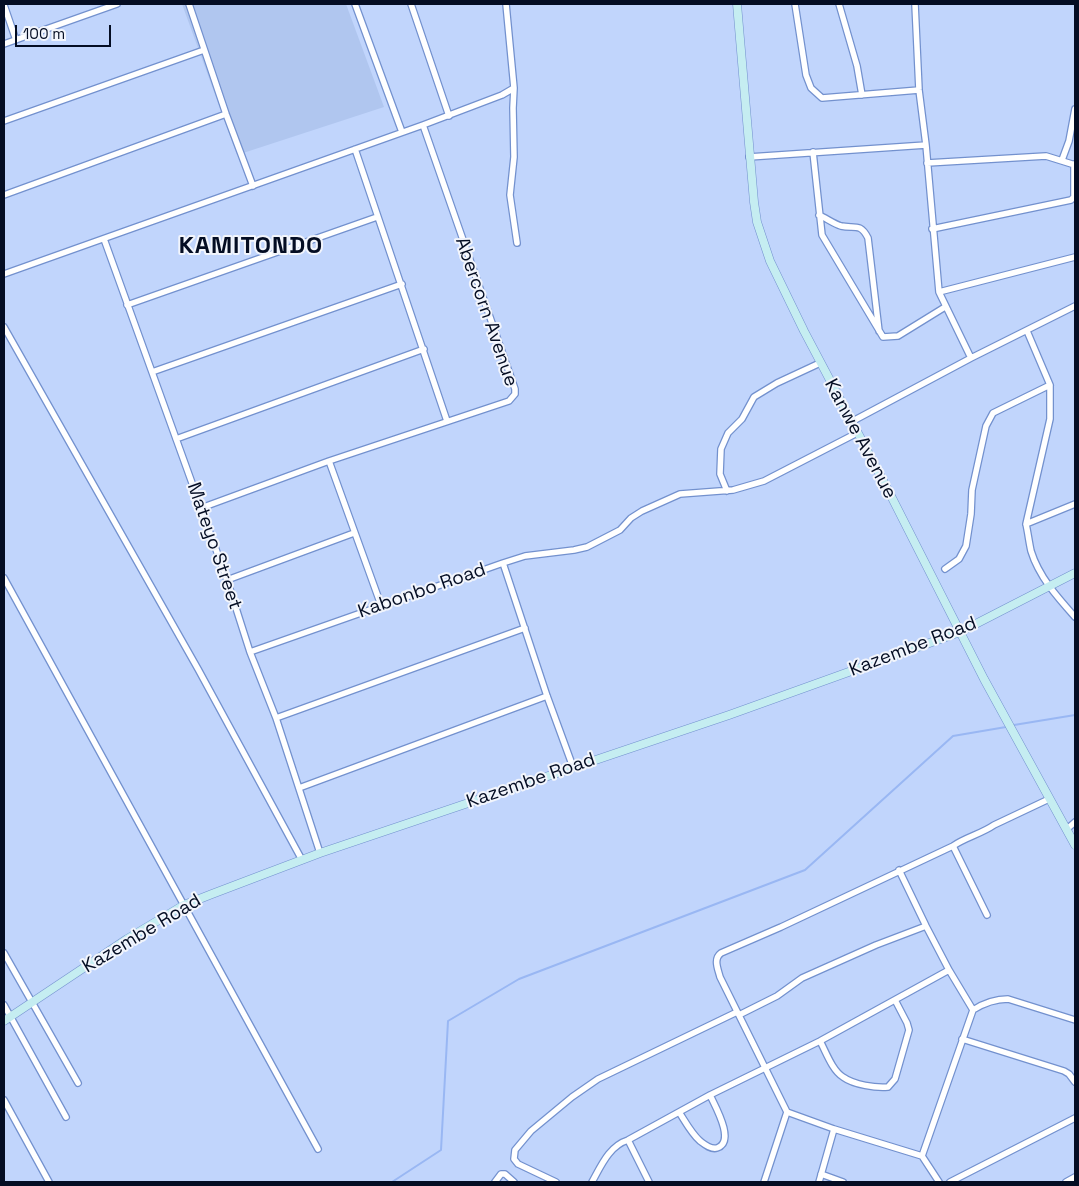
<!DOCTYPE html>
<style>
body{margin:0}
#map{position:relative;width:1079px;height:1186px;overflow:hidden;background:#c1d5fc;font-family:"Space Grotesk",sans-serif}
canvas{display:block}
.frame{position:absolute;inset:0;border:5px solid #040d23;pointer-events:none}
.scale{position:absolute;left:15px;top:25px;width:96px;height:22px;box-sizing:border-box;border:2px solid #040d23;border-top:0;padding-left:6px;font-size:15px;line-height:18px;white-space:nowrap;color:#040d23;-webkit-text-stroke:4px #f2f5fc;paint-order:stroke}
</style>
<div id="map">
<canvas width="1079" height="1186"></canvas>
<div class="frame"></div>
<div class="scale">100 m</div>
</div>
<script>
const g = document.querySelector('canvas').getContext('2d');
g.lineJoin = 'round';
function paint(path, color) { g.fillStyle = color; g.fill(path, 'evenodd'); }
function strokePath(path, color, width, dash) { g.strokeStyle = color; g.lineWidth = width; g.lineCap = dash ? 'butt' : 'round'; g.setLineDash(dash || []); g.stroke(path); }
function label(font, color, halo, rows, align = 'center') {
  g.font = font + ' "Space Grotesk",sans-serif'; g.lineWidth = 4; g.setLineDash([]); g.textBaseline = 'middle'; g.strokeStyle = halo; g.fillStyle = color; for (const [text, x, y, turn = 0] of rows) {
    g.save(); g.translate(x, y); g.rotate((+turn || 0) * Math.PI / 180); g.textAlign = isNaN(turn) ? turn : align; if (halo) g.strokeText(text, 0, 0); g.fillText(text, 0, 0); g.restore();
  }
}
const built = new Path2D(`
 M182 4H346L384 107 237 155Z`);
const stream = new Path2D(`
 M1014 725 1075 715
 M392 1182 441 1150 448 1021 519 979 805 870 953 736 1006 727`);
const minor = new Path2D(`
 M189 4 226 114 253 186
 M355 4 402 132
 M411 4 449 116
 M795 4 806 75 811 88 822 98 919 90
 M839 4 857 66 862 95
 M4 5 16 40
 M4 44 117 4
 M514 88 513 108 514 157 510 195 517 243
 M4 121 204 50
 M355 149 447 421
 M813 152 822 235 883 337 898 336 945 307
 M749 157 926 145
 M1062 160 1069 141 1075 109
 M927 163 1046 156 1075 165
 M4 195 226 114
 M819 215C826 218 834 224 841 226 854 229 860 222 868 238L879 331
 M932 229 1071 200 1074 197V164
 M104 239 227 580 250 652 276 718 320 853
 M4 274 423 125 502 95 514 88 506 4
 M939 292 1075 257
 M127 305 377 217
 M4 327 198 669 302 860
 M971 358 1075 306
 M152 372 402 284
 M851 422 971 358 939 292 926 145 919 90 915 4
 M176 439 424 349
 M329 461 509 401 515 394V389L423 125
 M727 491 720 474 721 449 728 433 742 419 754 397 777 383 820 363
 M1075 504 1026 524C1028 533 1029 542 1031 551 1039 577 1058 598 1075 617
 M201 508 329 461 381 605
 M1026 524 1050 419V385L1027 331
 M503 563 525 556 574 550 587 547 620 530 631 518 642 511 680 494 733 490 764 481 857 433
 M945 569 959 559 966 546 971 514 972 490 986 426 993 413 1050 385
 M4 578 318 1149
 M227 580 354 533
 M250 652 503 563 547 696 573 767
 M276 718 525 628
 M299 788 547 696
 M1067 829 1075 822
 M953 846 987 915
 M899 870 926 926 949 970
 M4 953 78 1083
 M4 1005 66 1117
 M739 1015 777 996 802 978 876 945 926 926
 M962 1039 1064 1071 1069 1074 1075 1082
 M820 1041C826 1052 832 1070 843 1077 854 1085 876 1088 888 1087L895 1079 909 1030 907 1023 895 1000
 M4 1100 49 1182
 M679 1112C685 1121 691 1133 700 1141 704 1144 711 1150 717 1148 736 1142 715 1106 710 1095
 M628 1140 649 1182
 M922 1156 973 1010
 M821 1174 843 1182
 M495 1182 501 1174H505L514 1182
 M556 1182 518 1164 514 1159 515 1150 531 1131 572 1097 598 1079 737 1012
 M592 1182C601 1166 609 1146 628 1140L710 1095 820 1041 949 970 973 1010C984 1003 994 999 1008 999L1075 1020
 M764 1182 787 1112
 M819 1182 834 1129
 M939 1182 922 1156 834 1129 787 1112 720 977C718 969 713 959 721 953L781 927 953 846C966 837 981 834 994 825L1049 799
 M950 1182 1075 1118
 M1066 1182 1075 1177`);
const secondary = new Path2D(`
 M737 4 754 202 757 222 770 261 804 331 887 488 984 679 1075 845
 M4 1021 127 939 184 905 212 894 320 853 729 715 960 632 1075 573`);
const streetNames = [
 ["Abercorn Avenue",486,312,71],
 ["Kanwe Avenue",860,439,62],
 ["Mateyo Street",214,546,71],
 ["Kabonbo Road",422,591,-19],
 ["Kazembe Road",913,647,-21],
 ["Kazembe Road",531,781,-19],
 ["Kazembe Road",142,934,-31]
];
const districtNames = [
 ["KAMITONDO",251,246]
];
paint(built, '#b0c6ef');
strokePath(stream, '#99b7f3', 2);
strokePath(minor, '#7391ce', 8);
strokePath(secondary, '#7391ce', 9);
strokePath(minor, '#fff', 5.5);
strokePath(secondary, '#c5edf1', 8);
label('19px', '#040d23', '#f2f5fc', streetNames);
g.letterSpacing = '1px';
label('bold 24px', '#040d23', '#f2f5fc', districtNames);
g.letterSpacing = '0px';
</script>
